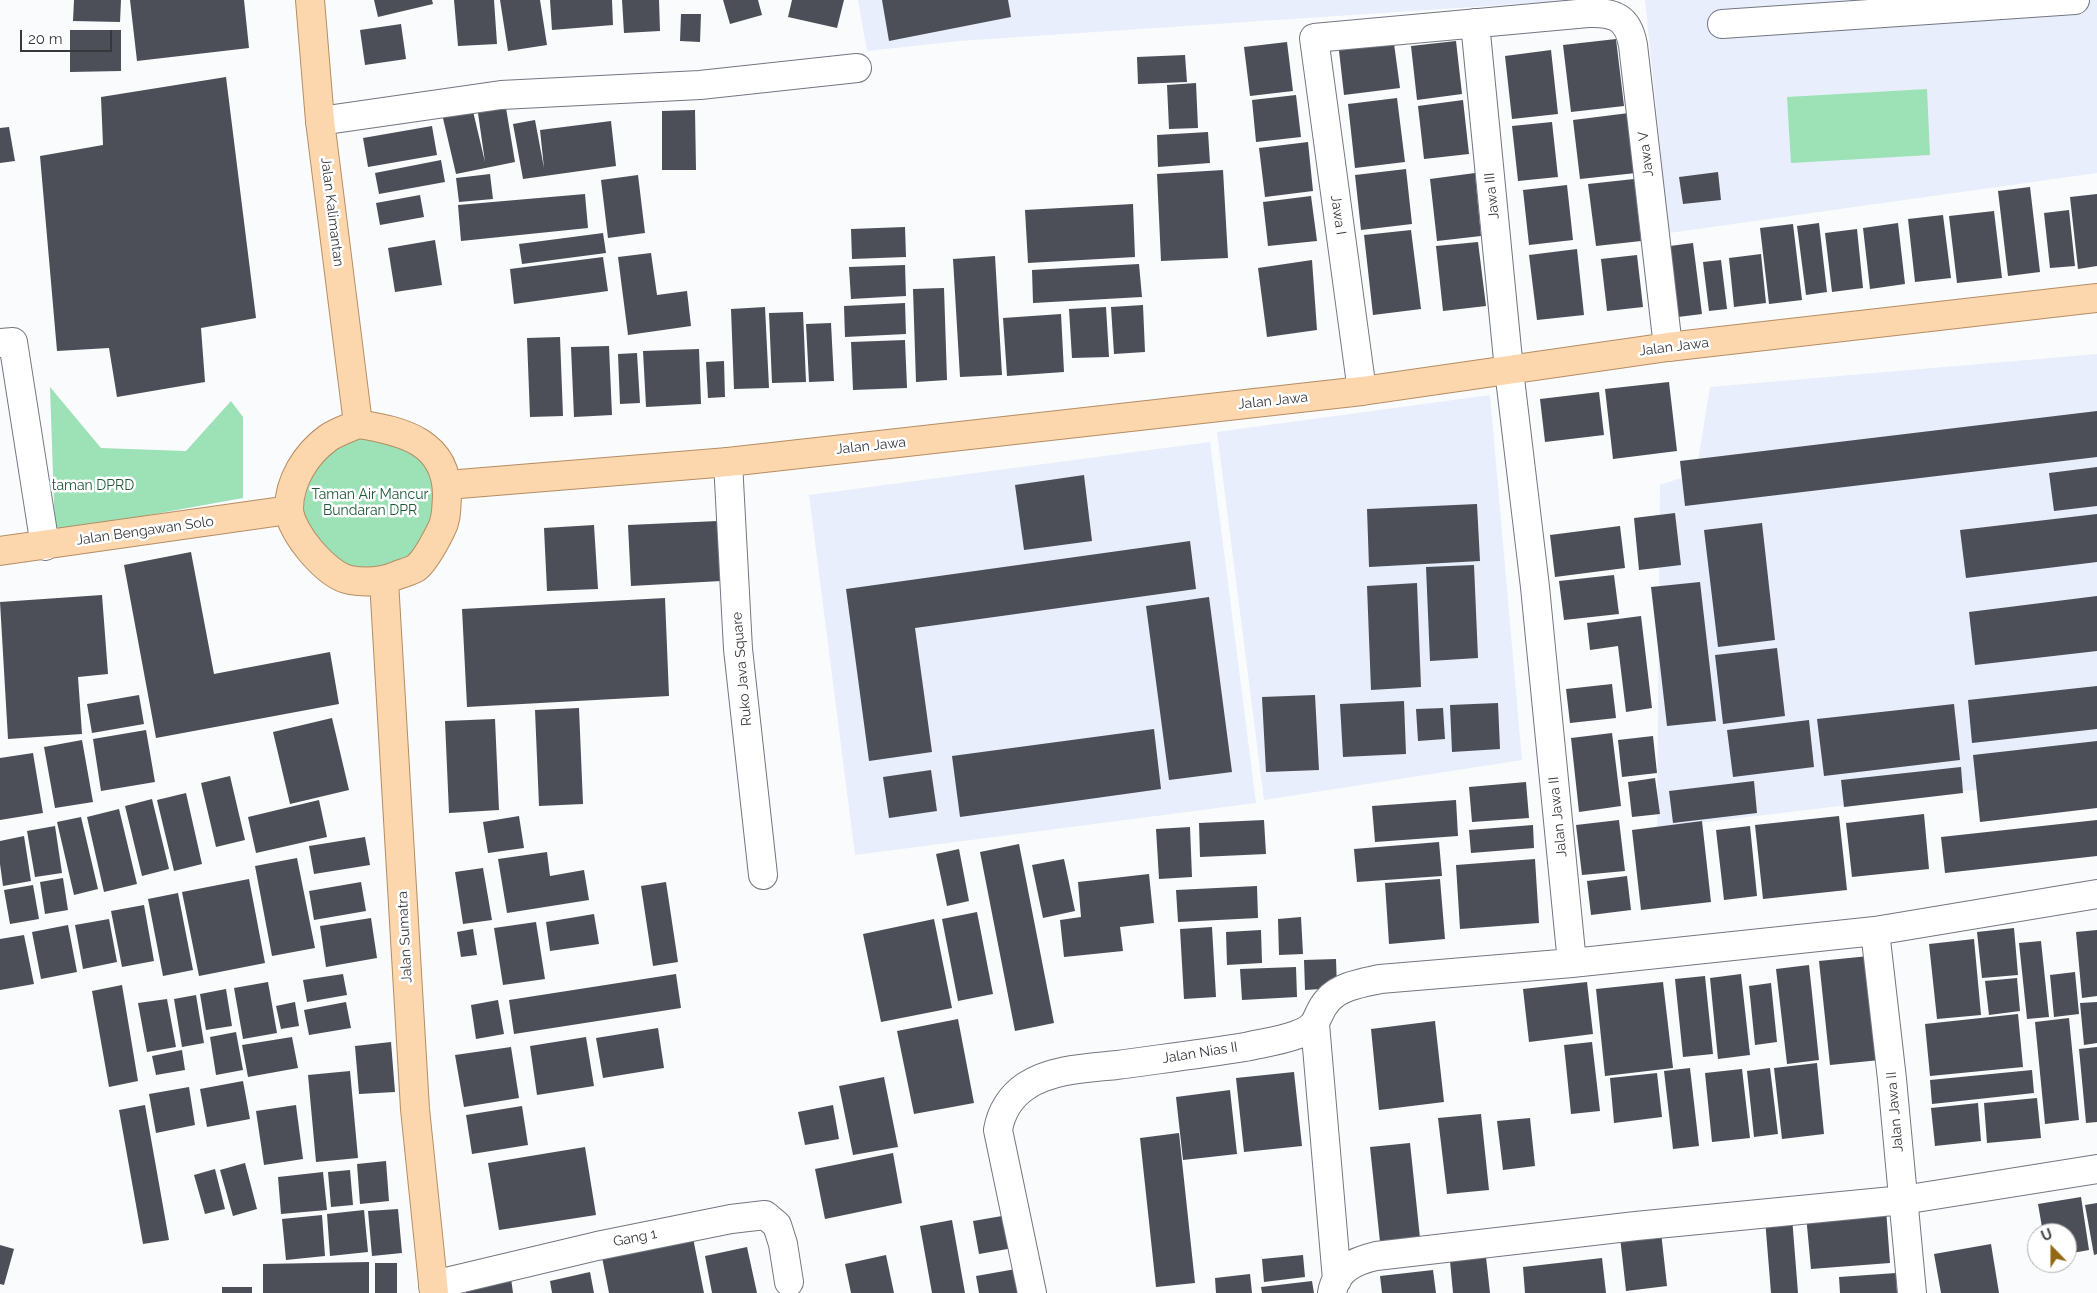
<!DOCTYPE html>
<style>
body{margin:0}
#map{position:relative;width:2097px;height:1293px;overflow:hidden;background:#fafbfd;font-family:Raleway,sans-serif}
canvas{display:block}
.north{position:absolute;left:2027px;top:1223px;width:50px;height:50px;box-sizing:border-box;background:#fff;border:1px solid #afafb1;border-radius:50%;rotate:338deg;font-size:14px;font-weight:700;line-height:20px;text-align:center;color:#36383c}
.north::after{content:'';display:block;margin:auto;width:18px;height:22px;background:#946914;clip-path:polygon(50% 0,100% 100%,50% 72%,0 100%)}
.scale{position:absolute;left:20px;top:30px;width:92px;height:22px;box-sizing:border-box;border:2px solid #36383c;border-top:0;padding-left:6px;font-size:15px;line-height:18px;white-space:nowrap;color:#36383c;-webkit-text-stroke:4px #fff;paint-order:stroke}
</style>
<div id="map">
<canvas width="2097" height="1293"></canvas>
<div class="north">U</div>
<div class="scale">20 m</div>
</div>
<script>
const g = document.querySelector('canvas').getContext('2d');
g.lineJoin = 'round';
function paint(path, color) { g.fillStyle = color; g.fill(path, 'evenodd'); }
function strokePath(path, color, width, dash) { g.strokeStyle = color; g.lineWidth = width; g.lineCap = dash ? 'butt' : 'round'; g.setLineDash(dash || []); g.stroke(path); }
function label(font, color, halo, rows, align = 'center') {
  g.font = font + ' Raleway,sans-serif'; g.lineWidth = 5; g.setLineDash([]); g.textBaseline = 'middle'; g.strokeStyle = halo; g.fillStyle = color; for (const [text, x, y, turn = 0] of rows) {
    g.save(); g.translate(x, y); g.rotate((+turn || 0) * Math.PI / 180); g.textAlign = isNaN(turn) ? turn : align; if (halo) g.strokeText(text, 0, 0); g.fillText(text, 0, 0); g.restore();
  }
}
const built = new Path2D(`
 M858 0H1579L959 41 867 51Z
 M1645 0H2097V173L1669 233Z
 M2097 354V775L1657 828 1660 485 1696 473 1710 387Z
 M1490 395 1522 760 1264 800 1217 432Z
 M1210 442 1256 803 855 855 809 495Z`);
const green = new Path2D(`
 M1927 89 1930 155 1791 163 1787 97Z
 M50 387 101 448 186 451 231 401 243 417V498L55 532Z
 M358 424 429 451 446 521 384 581 322 564 291 488Z`);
const building = new Path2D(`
 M74 0H121L120 22 73 21Z
 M130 0H244L249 48 137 61Z
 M374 0H432L433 4 378 17Z
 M454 0H494L497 44 458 46Z
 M500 0H540L547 45 508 51Z
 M550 0H612L613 25 552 30Z
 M622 0H659L660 31 624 33Z
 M723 0H758L762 15 730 24Z
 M792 0H844L837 28 788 17Z
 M882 0H1008L1011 17 889 41Z
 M681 14H701L700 42 680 41Z
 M401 24 406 59 365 65 360 30Z
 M70 30H121V71L70 72Z
 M1393 36 1400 88 1344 95 1338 42Z
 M1616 39 1624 106 1571 112 1563 45Z
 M1456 41 1462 94 1417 100 1411 46Z
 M1287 42 1293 91 1250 96 1244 47Z
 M1551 50 1558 114 1512 119 1505 56Z
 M1185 55 1187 82 1138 84 1137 57Z
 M226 77 256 318 201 328 205 382 117 397 109 348 57 351 40 156 103 145 101 97Z
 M1196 83 1198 128 1169 129 1167 85Z
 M1296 95 1301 137 1256 142 1252 100Z
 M1397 98 1405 162 1355 168 1348 104Z
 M1463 100 1469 154 1424 159 1418 106Z
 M472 107 485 162 478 113 506 108 515 162 456 174 442 114Z
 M695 110 696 170H662V111Z
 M1629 113 1636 173 1580 179 1573 120Z
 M535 120 544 168 540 130 611 121 616 166 523 179 513 124Z
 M1552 122 1558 177 1518 181 1512 126Z
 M432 126 437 155 368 167 363 138Z
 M9 127 15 161 0 163V128Z
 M1208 132 1210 163 1158 167 1157 135Z
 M1308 142 1313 191 1265 197 1259 148Z
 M441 160 445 182 379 194 375 173Z
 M1406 169 1412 224 1361 230 1355 175Z
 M1223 170 1228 258 1161 261 1157 174Z
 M1718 172 1721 200 1683 204 1679 177Z
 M1475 173 1481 236 1437 241 1430 179Z
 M490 174 493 199 459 202 456 178Z
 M638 175 645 233 608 238 601 180Z
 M1634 179 1641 241 1596 246 1588 184Z
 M1567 185 1573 240 1529 245 1523 190Z
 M2030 187 2040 272 2008 276 1998 191Z
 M585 194 588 228 461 241 458 205Z
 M2097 194V266L2078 269 2070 197Z
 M420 195 424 217 380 225 376 203Z
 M1311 196 1317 241 1268 246 1263 202Z
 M1133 204 1135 257 1028 263 1025 210Z
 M2069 210 2075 266 2050 268 2044 213Z
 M1994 211 2002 278 1957 283 1949 216Z
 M1943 215 1951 278 1915 282 1908 219Z
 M1819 223 1827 292 1806 295 1797 226Z
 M1898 223 1905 284 1870 289 1863 228Z
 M1793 224 1802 300 1769 304 1760 228Z
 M905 227 906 257 852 259 851 229Z
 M1857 229 1863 288 1832 292 1825 233Z
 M1411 230 1421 309 1373 315 1364 235Z
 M603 233 606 253 522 264 519 244Z
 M435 240 442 285 395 292 388 248Z
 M1478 242 1486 306 1443 311 1436 246Z
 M1693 243 1702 314 1670 318 1662 247Z
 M1577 249 1584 315 1537 320 1529 255Z
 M651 253 657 295 687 291 691 326 628 335 618 257Z
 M1761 254 1766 303 1734 307 1729 258Z
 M1637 255 1643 307 1607 311 1601 259Z
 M995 256 1002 375 960 377 953 259Z
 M603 257 608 291 514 304 510 269Z
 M1312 260 1317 330 1267 337 1258 268Z
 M1721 260 1727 309 1709 311 1703 262Z
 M1139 264 1142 297 1033 303 1032 270Z
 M905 265 906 296 851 299 849 267Z
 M944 288 947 380 916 382 913 289Z
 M905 303 906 334 845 337 844 306Z
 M1143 305 1145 352 1114 354 1111 307Z
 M765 307 769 388 734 389 731 309Z
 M1106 307 1109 357 1072 358 1069 309Z
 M803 312 806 382 772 383 769 313Z
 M1061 314 1064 372 1007 376 1003 318Z
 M831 323 834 381 809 382 806 324Z
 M560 337 563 416 530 417 527 338Z
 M905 340 907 388 853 390 851 342Z
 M609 346 612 415 574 417 571 347Z
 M699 349 701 404 646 407 643 351Z
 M637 353 640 403 620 404 618 354Z
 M724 361 725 397 708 398 706 362Z
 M1669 382 1677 451 1613 459 1605 389Z
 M1599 392 1604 435 1545 442 1540 399Z
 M2097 411V457L1685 506 1680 461Z
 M2097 467V506L2054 511 2049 473Z
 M1084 475 1092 541 1024 550 1015 485Z
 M1477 504 1480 561 1369 567 1367 509Z
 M1675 513 1681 565 1639 570 1634 518Z
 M2097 514V562L1966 578 1960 530Z
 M718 521 721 581 631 586 628 525Z
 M1762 523 1775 640 1718 647 1704 530Z
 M594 525 598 589 547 591 544 528Z
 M1620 526 1625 568 1555 577 1550 535Z
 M1190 541 1196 589 915 628 932 752 869 761 846 589Z
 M191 552 214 674 330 652 339 704 156 738 124 565Z
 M1474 565 1478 658 1430 661 1426 567Z
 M1614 575 1619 614 1564 620 1559 581Z
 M1700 582 1716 721 1667 726 1651 587Z
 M1417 583 1421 687 1371 690 1367 586Z
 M102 595 108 674 78 677 82 734 8 739 0 602Z
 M2097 596V651L1975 665 1969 612Z
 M1209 597 1232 772 1169 780 1146 606Z
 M665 598 669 696 467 707 462 609Z
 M1641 616 1652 708 1626 712 1618 646 1590 650 1587 623Z
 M1777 648 1785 716 1723 724 1715 655Z
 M1612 684 1616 718 1570 723 1566 689Z
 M2097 686V729L1972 743 1968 700Z
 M139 695 144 724 92 733 87 704Z
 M1315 695 1319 770 1266 772 1262 697Z
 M1404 701 1406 754 1343 757 1340 704Z
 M1498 703 1500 749 1452 752 1450 705Z
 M1954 704 1960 760 1824 776 1817 719Z
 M579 708 583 804 539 806 535 710Z
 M1443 708 1445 739 1418 741 1416 709Z
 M332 718 349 790 290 804 273 732Z
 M495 719 499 810 449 813 445 721Z
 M1809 720 1814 767 1733 777 1727 730Z
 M1154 729 1161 789 960 817 952 756Z
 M146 730 155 782 101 791 93 739Z
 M1612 733 1621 806 1579 812 1571 738Z
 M1653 736 1657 773 1622 777 1618 740Z
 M82 740 93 802 55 808 44 747Z
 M2097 741V808L1980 822 1973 755Z
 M33 753 43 813 0 820V758Z
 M1961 767 1963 793 1844 807 1841 780Z
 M931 770 937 811 889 818 883 777Z
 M230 776 245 840 216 847 201 783Z
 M1655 778 1660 814 1632 817 1628 782Z
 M1754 781 1757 813 1673 823 1669 791Z
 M1526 782 1529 818 1472 822 1469 787Z
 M186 793 202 864 174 871 157 800Z
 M152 799 169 869 142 876 125 806Z
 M319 800 327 837 256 853 248 817Z
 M1456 800 1458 836 1375 842 1372 806Z
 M119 809 137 884 104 892 87 817Z
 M1924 814 1929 869 1852 877 1846 823Z
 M519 816 524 848 488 853 483 822Z
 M1839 816 1847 890 1763 899 1755 825Z
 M81 817 98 889 74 895 57 822Z
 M1264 820 1266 854 1200 857 1199 823Z
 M1619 820 1625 871 1582 875 1576 825Z
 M2097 820V856L1945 873 1941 837Z
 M1702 821 1711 902 1641 910 1632 830Z
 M1533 825 1534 848 1471 853 1469 830Z
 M55 826 62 873 35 877 27 831Z
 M1750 826 1757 896 1724 900 1716 830Z
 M1190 827 1192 877 1159 879 1156 829Z
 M24 836 31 881 3 886 0 864V841Z
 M365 837 370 865 314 874 309 846Z
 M1439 842 1442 876 1357 882 1354 849Z
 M1019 844 1054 1023 1015 1031 980 852Z
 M959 849 969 901 947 906 936 854Z
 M547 852 550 876 584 870 589 900 507 913 498 859Z
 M297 858 315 948 272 956 255 866Z
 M1064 859 1075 911 1043 918 1032 865Z
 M1535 859 1539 923 1460 929 1456 865Z
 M483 868 492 920 463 924 455 872Z
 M1149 874 1154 923 1120 927 1123 951 1064 957 1060 920 1081 917 1078 882Z
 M1627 876 1631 910 1591 915 1587 881Z
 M63 878 68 910 45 914 40 882Z
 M249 879 265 963 199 976 182 892Z
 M1440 879 1445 939 1389 944 1385 883Z
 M361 882 366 911 314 920 309 891Z
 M666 882 678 962 653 966 641 886Z
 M33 885 39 919 10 924 4 890Z
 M1257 886 1258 918 1178 922 1176 890Z
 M178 893 193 970 163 976 148 899Z
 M144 905 154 961 122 967 111 911Z
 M977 912 993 994 958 1001 942 919Z
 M594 914 599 944 550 951 546 922Z
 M1301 917 1303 954 1279 955 1278 919Z
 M371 918 377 958 326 967 320 926Z
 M109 919 117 962 83 969 75 925Z
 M934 919 952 1008 881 1022 863 934Z
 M536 922 545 979 503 985 494 928Z
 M68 925 77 972 41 979 32 932Z
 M1212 927 1216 997 1184 999 1180 929Z
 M2014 928 2018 975 1982 978 1977 932Z
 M473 929 477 955 461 957 457 932Z
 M1261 930 1262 963 1227 965 1226 932Z
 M2097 930V996L2082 998 2076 932Z
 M24 935 34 984 0 990V939Z
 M1974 939 1981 1015 1937 1019 1929 944Z
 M2041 941 2049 1017 2027 1019 2019 943Z
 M1869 956 1880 1060 1830 1065 1819 961Z
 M1336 959 1337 988 1305 990 1304 960Z
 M1809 965 1819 1060 1787 1064 1776 969Z
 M1296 967 1297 997 1242 1000 1240 969Z
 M2075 972 2079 1014 2054 1017 2050 975Z
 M343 974 347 995 307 1002 303 980Z
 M676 974 681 1008 514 1034 509 1000Z
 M1741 974 1750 1055 1718 1059 1710 978Z
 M1705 976 1713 1054 1683 1057 1675 979Z
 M2017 978 2020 1011 1989 1015 1985 981Z
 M268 982 277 1033 243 1039 234 988Z
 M1587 982 1593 1034 1529 1042 1523 989Z
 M1663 982 1673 1068 1605 1076 1596 989Z
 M1771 983 1777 1042 1755 1045 1749 986Z
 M122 985 138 1081 109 1087 92 991Z
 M226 989 232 1026 206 1030 200 994Z
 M196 995 204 1043 182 1047 174 999Z
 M167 999 176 1047 147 1052 138 1003Z
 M498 1000 504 1034 476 1039 471 1005Z
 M295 1002 299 1026 281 1029 276 1006Z
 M346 1002 351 1028 309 1035 304 1010Z
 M2097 1002V1043L2084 1045 2080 1003Z
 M2018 1014 2023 1067 1930 1076 1925 1024Z
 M2069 1018 2079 1120 2045 1124 2035 1022Z
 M958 1019 974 1103 914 1114 897 1031Z
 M1435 1021 1444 1102 1379 1110 1371 1029Z
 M658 1028 664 1068 603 1078 596 1038Z
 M236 1032 243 1070 216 1075 210 1037Z
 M292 1037 298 1068 248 1077 242 1045Z
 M586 1037 594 1086 537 1095 530 1046Z
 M391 1042 395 1092 359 1094 355 1046Z
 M1592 1042 1600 1111 1571 1114 1564 1045Z
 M511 1047 519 1098 464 1107 455 1055Z
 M2097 1047V1122L2086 1123 2079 1049Z
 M182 1050 185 1070 156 1075 152 1056Z
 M1817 1063 1824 1134 1782 1139 1774 1068Z
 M1690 1068 1699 1146 1673 1149 1664 1071Z
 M1770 1068 1778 1134 1754 1137 1747 1071Z
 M1742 1069 1750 1138 1712 1142 1705 1073Z
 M2032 1070 2034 1093 1932 1104 1930 1080Z
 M350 1071 358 1158 316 1162 308 1075Z
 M1294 1072 1302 1146 1244 1152 1236 1078Z
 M1657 1073 1662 1117 1614 1123 1610 1078Z
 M884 1077 898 1147 853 1155 839 1086Z
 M243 1081 250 1119 207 1127 200 1089Z
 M189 1087 195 1125 156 1133 149 1094Z
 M1230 1090 1237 1154 1183 1160 1176 1097Z
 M2037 1098 2041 1138 1987 1143 1984 1103Z
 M1978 1103 1981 1141 1935 1146 1931 1108Z
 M145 1105 169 1240 143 1244 119 1110Z
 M296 1105 303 1159 264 1165 256 1111Z
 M833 1105 839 1139 805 1145 798 1112Z
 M522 1106 528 1145 472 1154 466 1115Z
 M1481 1114 1489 1190 1447 1194 1438 1118Z
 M1530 1118 1535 1166 1503 1170 1497 1121Z
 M1179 1133 1195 1283 1156 1287 1140 1138Z
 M1410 1143 1420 1238 1380 1242 1370 1147Z
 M585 1147 596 1215 499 1230 488 1163Z
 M893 1153 902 1203 825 1219 815 1169Z
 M386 1161 389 1201 360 1204 357 1164Z
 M245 1163 257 1209 233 1216 220 1170Z
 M215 1169 225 1209 205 1214 194 1175Z
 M350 1170 353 1205 331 1207 328 1172Z
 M323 1172 327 1210 281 1214 278 1177Z
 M2081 1197 2089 1250 2067 1254V1233H2043L2038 1204Z
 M2097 1203V1254L2094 1255 2085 1205Z
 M398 1209 402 1253 372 1256 368 1211Z
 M1886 1209 1890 1263 1811 1269 1806 1215Z
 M364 1210 368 1252 330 1256 327 1214Z
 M322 1215 325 1256 286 1260 282 1219Z
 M1008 1215 1013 1248 979 1254 973 1221Z
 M1792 1217 1798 1293H1771L1765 1219Z
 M952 1220 965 1293H932L920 1226Z
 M1661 1232 1667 1286 1626 1291 1620 1237Z
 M692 1233 704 1293H609L601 1252Z
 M1991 1244 1999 1293H1941L1934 1254Z
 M0 1245 14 1249 4 1285 0 1284Z
 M747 1247 757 1293H712L705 1256Z
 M886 1255 894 1293H851L845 1264Z
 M1303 1255 1305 1277 1264 1282 1262 1259Z
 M1486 1257 1490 1293H1453L1450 1261Z
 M1602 1258 1606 1293H1525L1523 1267Z
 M369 1262V1293H263V1264Z
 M375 1263H397V1293H375Z
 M1016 1269 1020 1293H979L976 1276Z
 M1433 1270 1436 1293H1382L1380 1276Z
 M590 1272 594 1293H552L550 1281Z
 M1896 1273 1897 1293H1840L1839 1277Z
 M1250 1274 1252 1293H1216L1215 1278Z
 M511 1278 513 1293H466L465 1285Z
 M1312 1281 1314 1293H1262L1261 1287Z
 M222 1287H252V1293H222Z`);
const minor = new Path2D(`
 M1475 23 1509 370 1535 587 1572 963
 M1722 24 2075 0
 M320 121 501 95 700 85 857 68
 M0 343 13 342 45 546
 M1362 391 1314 38 1588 13C1614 12 1628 17 1633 45L1668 347
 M728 462 738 649 763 875
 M1875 931 1892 1079 1912 1293
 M1315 1024 1337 1280
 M433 1285 597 1246 731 1219 765 1215 777 1225 783 1244 789 1282
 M1032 1293 998 1130C1001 1112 1011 1096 1026 1086 1052 1069 1087 1068 1117 1065 1160 1059 1202 1054 1245 1047 1262 1043 1280 1041 1296 1035 1322 1026 1314 1015 1328 1000 1340 986 1362 983 1380 979L1572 963 1875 931 2097 894
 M1332 1293C1336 1269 1355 1261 1376 1256L1636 1226 1903 1200 2097 1169`);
const major = new Path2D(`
 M310 0 320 121 358 424
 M358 424C403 431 448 442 447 497 446 509 447 519 441 530 436 540 425 561 416 568 411 571 403 573 398 575 384 581 366 583 350 580 327 576 290 532 289 509 289 481 306 454 328 438 336 432 349 428 358 424Z
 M447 485 728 462 1362 391 1668 347 2097 298
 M0 551 289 510
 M384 581 415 1109 434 1293`);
const streetNames = [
 ["Jawa V",1646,154,-97],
 ["Jawa III",1492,196,-96],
 ["Jalan Kalimantan",332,212,83],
 ["Jawa I",1338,215,82],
 ["Jalan Jawa",1674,347,-7],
 ["Jalan Jawa",1273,401,-6],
 ["Jalan Jawa",871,446,-6],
 ["Jalan Bengawan Solo",145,531,-8],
 ["Ruko Java Square",742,669,-95],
 ["Jalan Jawa II",1558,817,-96],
 ["Jalan Sumatra",405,937,-93],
 ["Jalan Nias II",1200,1053,-9],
 ["Jalan Jawa II",1895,1112,-95],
 ["Gang 1",635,1238,-11]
];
const parkNames = [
 ["taman DPRD",93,486],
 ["Taman Air Mancur",370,495],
 ["Bundaran DPR",370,511]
];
paint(built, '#e8eefc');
paint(green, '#9de1b7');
paint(building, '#4c4f58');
strokePath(minor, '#737680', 30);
strokePath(major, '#b58d62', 30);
strokePath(minor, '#fff', 28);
strokePath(major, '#fcd6ad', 28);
label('14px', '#36383c', '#fff', streetNames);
label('14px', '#1f593a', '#fff', parkNames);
</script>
